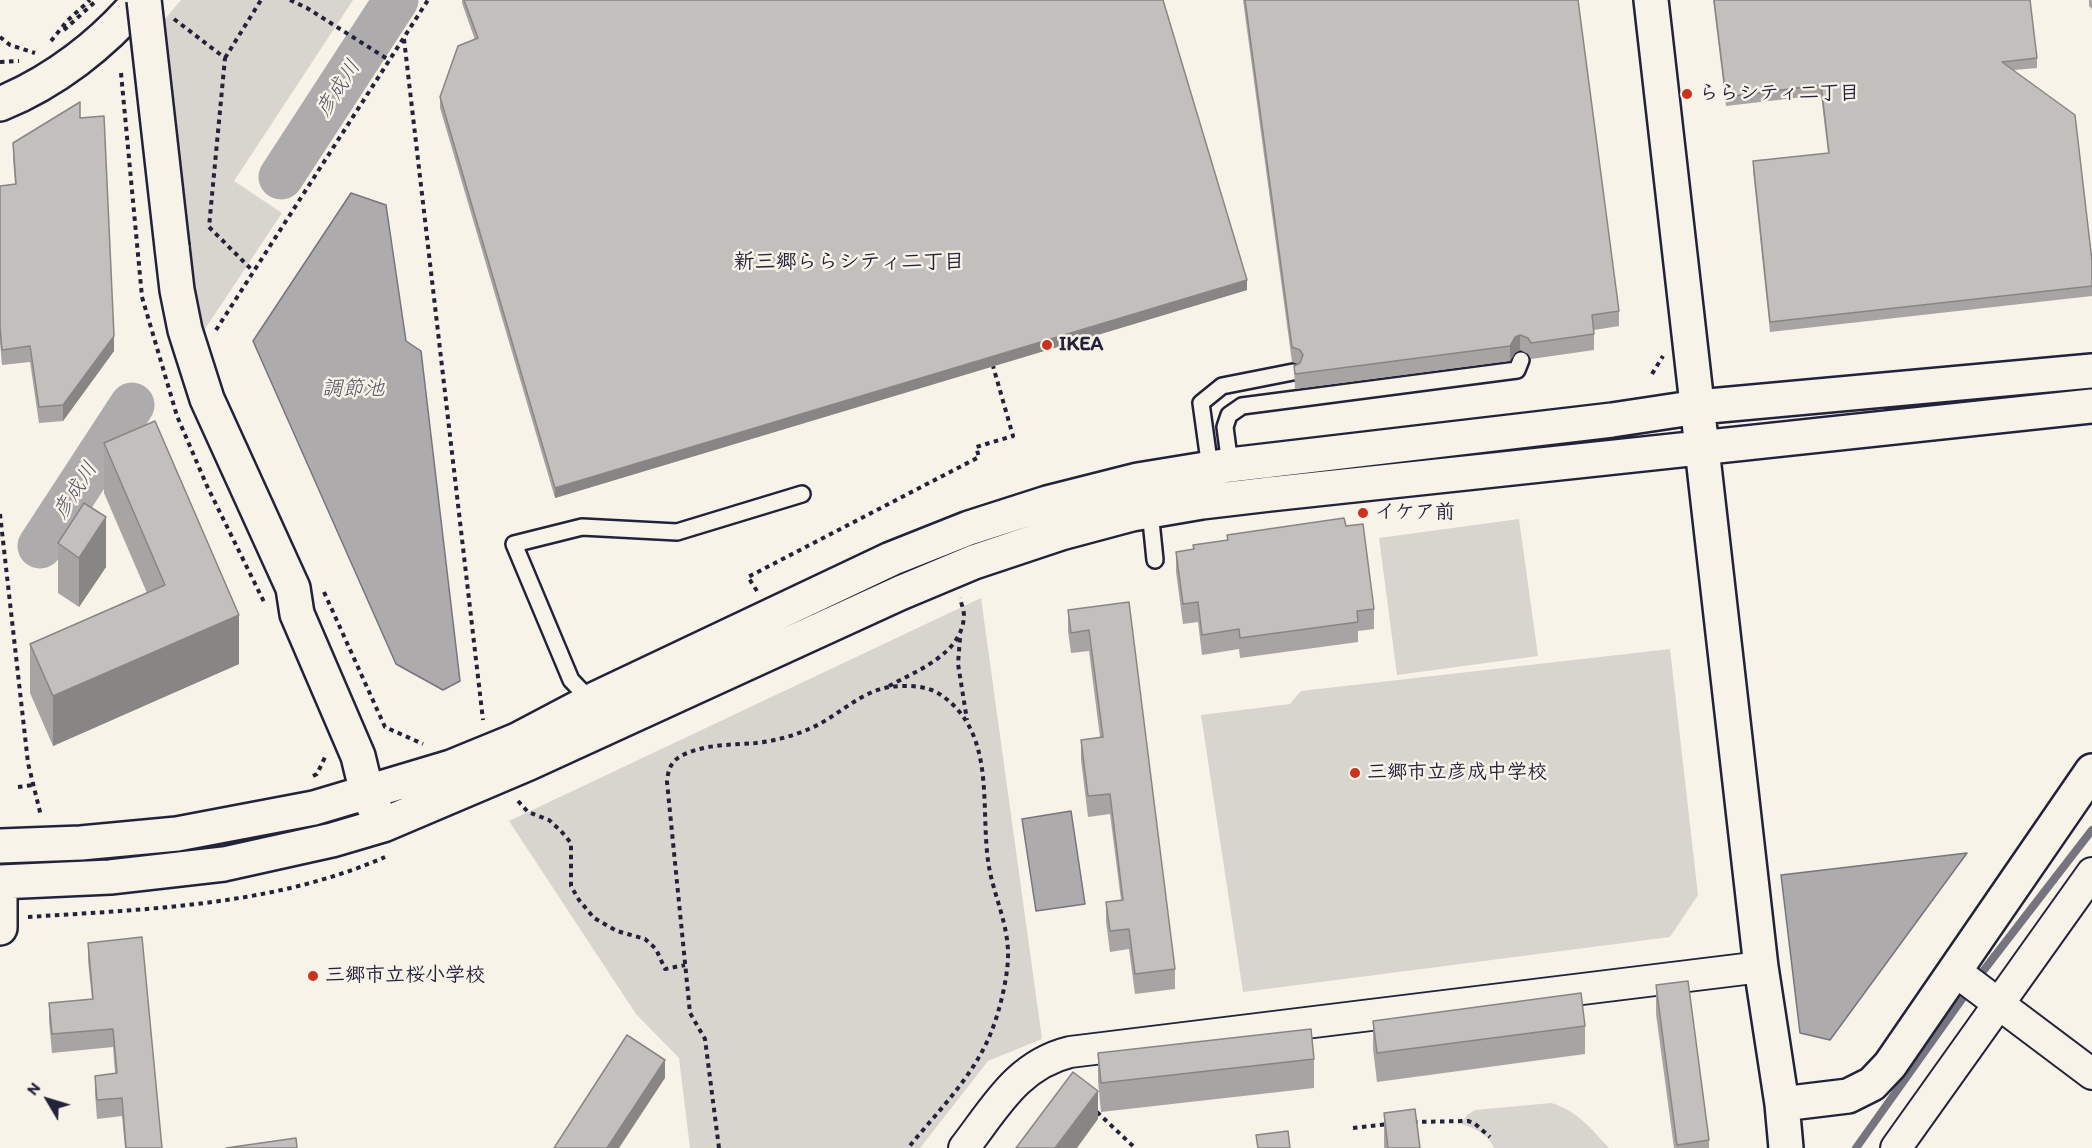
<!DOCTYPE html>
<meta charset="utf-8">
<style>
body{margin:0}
#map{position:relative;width:2092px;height:1148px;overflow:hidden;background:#f7f3e8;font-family:Itim,sans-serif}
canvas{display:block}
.north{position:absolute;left:18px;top:1070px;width:60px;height:60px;-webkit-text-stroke:4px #f7f3e8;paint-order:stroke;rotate:308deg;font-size:16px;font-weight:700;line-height:24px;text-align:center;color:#22223b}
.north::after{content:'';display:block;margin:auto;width:21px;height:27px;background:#22223b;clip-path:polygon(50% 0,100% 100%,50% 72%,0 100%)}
</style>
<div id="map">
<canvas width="2092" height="1148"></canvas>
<div class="north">N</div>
</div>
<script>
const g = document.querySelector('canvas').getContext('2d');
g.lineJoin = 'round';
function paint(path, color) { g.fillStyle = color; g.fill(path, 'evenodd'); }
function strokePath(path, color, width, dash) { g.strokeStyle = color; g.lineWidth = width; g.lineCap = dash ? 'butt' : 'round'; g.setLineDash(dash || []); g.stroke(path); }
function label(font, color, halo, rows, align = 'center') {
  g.font = font + ' Itim,"Klee One",sans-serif'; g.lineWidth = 5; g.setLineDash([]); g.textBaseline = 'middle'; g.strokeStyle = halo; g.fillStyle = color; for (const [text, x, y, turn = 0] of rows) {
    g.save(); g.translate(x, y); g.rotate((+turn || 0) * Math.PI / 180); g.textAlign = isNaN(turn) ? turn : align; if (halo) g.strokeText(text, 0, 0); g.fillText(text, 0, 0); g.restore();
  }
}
const green = new Path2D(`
 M181 0H353L234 181 282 213 203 332 190 283 160 25Z
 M1519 519 1538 656 1397 675 1379 538Z
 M981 598 1042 1039 988 1061 920 1148H690L679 1058 636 1014 509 821Z
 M1670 649 1698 895 1670 937 1243 992 1201 715 1290 704 1301 691Z
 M1551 1103C1578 1111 1590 1128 1609 1148H1494C1488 1134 1475 1128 1461 1124L1467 1115 1475 1110Z`);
const water = new Path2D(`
 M351 193 386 205 406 341 421 351 460 681 443 690 396 664 253 341Z
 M1071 811 1085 904 1036 911 1022 819Z
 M1967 853 1830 1040 1800 1033 1781 875Z`);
const stream = new Path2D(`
 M1977 979 2092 830
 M1856 1148 1970 988`);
const river = new Path2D(`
 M281 177 396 0
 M40 546 132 405`);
const path = new Path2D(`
 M290 0 307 8 389 60
 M174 19 225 58 209 227 253 271
 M64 30 97 0
 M0 37 10 45 35 53
 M404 39 483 720
 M51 41 67 21 90 0
 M225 58 261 0
 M0 62 19 61
 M121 73 142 297 177 416 207 486 265 604
 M216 330 428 0
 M1652 374 1663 356
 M0 514 28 763 41 816
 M757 591 748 577 979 457 976 447 1013 436 993 366
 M324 592 385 727 423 744
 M960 638 958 664 967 720
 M889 686C918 670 962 654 964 616 964 610 961 603 960 598
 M313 776 317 774 326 755
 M18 787 33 785
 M518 801 528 812 549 820 561 831 571 843V886L579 900 594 918 617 931 645 939 656 949 665 969 685 965
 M28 917C148 909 273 906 385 857
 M1097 1112 1135 1148
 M1413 1122 1468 1121 1474 1123 1490 1137
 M1353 1128 1388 1124
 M719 1148 705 1039 690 1013 667 782C668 771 670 762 681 756 703 744 732 745 756 743 774 741 793 736 809 729 836 718 859 692 889 687 906 685 927 685 941 695 998 734 979 809 989 867 994 895 1007 922 1008 951 1009 973 1000 1010 992 1030 975 1075 938 1111 908 1148`);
const service = new Path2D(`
 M1230 465 1225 427 1229 415 1242 406 1517 370 1521 360
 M1210 468 1201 403 1222 386 1293 372
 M1150 511 1155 560
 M591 701 571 680 514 544 582 527 677 532 802 494`);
const minor = new Path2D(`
 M1955 971 2092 1074
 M964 1148C995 1108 1017 1065 1070 1052L1761 967
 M1896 1148 2092 873`);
const tertiary = new Path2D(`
 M1651 0 1761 967 1782 1104 1786 1148
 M0 104C54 82 103 44 140 0
 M172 247 177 290 185 330 207 399 293 588 297 614 358 756 367 793 377 813
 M0 846 81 843 177 834 314 808 451 767 517 740 591 701 891 559 969 528 1047 503 1138 480 1230 465 1612 420 1698 407 2092 371
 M0 882 110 877 224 864 332 840 383 825 529 763 900 593 974 562 1061 533 1132 514 1202 502 1270 494 2092 406
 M0 885V928
 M1782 1104 1848 1096 1872 1084 1890 1065 2092 771`);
const tertiaryBridge = new Path2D(`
 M144 0 172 247`);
const wall = new Path2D(`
 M462 0H1163L1247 290 555 498 440 108V97L475 40 462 3Z
 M1243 0H1578L1619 311V326L1594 330V350L1531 359 1528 354 1520 350 1515 353 1510 361 1295 389 1294 366 1298 364 1292 362Z
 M1713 0H2030L2037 58V68L2014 70 2092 261V296L1770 332 1753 171V161L1828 153 1821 95 1726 106Z
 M2089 0H2092V9L2089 6Z
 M80 118 114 351 63 421 39 423 30 362 2 365 0 342V186L15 184 13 159V143Z
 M104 443 239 664 53 746 30 693V644L147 593 104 493Z
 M1346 526 1374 609V629L1358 631V642L1240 658 1239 649 1202 655 1198 622 1183 624 1176 572V552L1193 550V545L1227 540V535Z
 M58 543 106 567 79 607 58 593Z
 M1129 602 1175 969V989L1135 994 1129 949 1110 952 1106 922V902L1121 900 1110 814 1088 817 1081 760V740L1100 737 1089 651 1071 653 1068 631V610Z
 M88 943 162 1148H125L122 1116 97 1119 95 1094V1076L115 1073 113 1047 52 1053 49 1021V1003L92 999 88 961Z
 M1656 985 1709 1140V1148H1674L1656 1014Z
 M1373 1021 1585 1026V1054L1377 1082 1373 1049Z
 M1098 1053 1314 1059V1088L1101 1112 1098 1081Z
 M1384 1113 1420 1148H1384Z`);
const shadedWall = new Path2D(`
 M1247 280V290L555 498V488Z
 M1520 335V350L1515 353 1510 361V346L1515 337Z
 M114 336V351L63 421V405Z
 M106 517V567L79 607V558Z
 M239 615V664L53 746V696Z
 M665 1060V1078L619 1148H607Z
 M1098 1091V1119L1077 1148H1055Z`);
const building = new Path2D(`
 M464 0H1163L1247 280 555 488 440 97 458 46 478 38Z
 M1245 0H1578L1619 311 1592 315 1594 334 1531 343 1528 338 1520 335 1515 337 1510 346 1295 374 1294 366 1300 363 1303 355 1300 350 1292 347Z
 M1714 0H2030L2037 58 2002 62 2075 115 2092 261V286L1770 322 1753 161 1829 153 1821 85 1726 97Z
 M80 102V118L104 116 114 336 63 405 39 407 30 346 2 350 0 327V186L16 184 13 143Z
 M155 421 239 615 53 696 30 644 165 585 104 443Z
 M84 503 106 517 79 558 58 543Z
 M1344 518 1346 526 1363 524 1374 609 1357 611 1358 622 1240 638 1239 629 1202 635 1198 602 1183 604 1176 552 1194 549 1193 545 1228 540 1227 535Z
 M1129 602 1175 969 1135 974 1129 929 1110 931 1106 902 1123 900 1110 794 1088 796 1081 740 1103 737 1089 630 1071 633 1068 610Z
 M142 937 162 1148H126L122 1098 97 1100 95 1076 117 1073 113 1029 52 1034 49 1003 93 999 88 943Z
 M1688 981 1709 1140 1677 1145 1656 985Z
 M1581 993 1585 1026 1377 1053 1373 1021Z
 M1311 1029 1314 1059 1101 1083 1098 1053Z
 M627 1035 665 1060 607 1148H554Z
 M1073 1072 1098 1091 1055 1148H1016Z
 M1415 1109 1420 1148H1388L1384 1113Z
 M1288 1131 1290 1148H1258L1256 1135Z
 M296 1138 297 1148H226Z`);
const markers = [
 [1687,94,6,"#c8321e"],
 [1047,345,6,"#c8321e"],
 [1363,513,6,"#c8321e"],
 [1355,773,6,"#c8321e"],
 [313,976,6,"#c8321e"]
];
const poiNames = [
 ["ららシティ二丁目",1699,94],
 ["IKEA",1059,345],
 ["イケア前",1375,513],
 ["三郷市立彦成中学校",1367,773],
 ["三郷市立桜小学校",325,976]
];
const waterNames = [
 ["彦成川",339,89,-57],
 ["調節池",353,390],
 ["彦成川",76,491,-57]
];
const neighbourhoodNames = [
 ["新三郷ららシティ二丁目",849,263]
];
paint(green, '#d8d5cf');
paint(water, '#aeabad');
strokePath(water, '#76747f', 1.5);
strokePath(stream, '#76747f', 8);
strokePath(river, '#aeabad', 45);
strokePath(service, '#22223b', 20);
strokePath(minor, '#22223b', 34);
strokePath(tertiary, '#22223b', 38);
strokePath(path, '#22223b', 4, [4.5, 4.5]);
strokePath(service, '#f7f3e8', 15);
strokePath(minor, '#f7f3e8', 30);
strokePath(tertiary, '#f7f3e8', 33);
strokePath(tertiaryBridge, '#22223b', 38, []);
strokePath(tertiaryBridge, '#f7f3e8', 33);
paint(wall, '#a7a4a3');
paint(shadedWall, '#888684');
paint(building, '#c2bfbd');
strokePath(building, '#888684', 1.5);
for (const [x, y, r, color] of markers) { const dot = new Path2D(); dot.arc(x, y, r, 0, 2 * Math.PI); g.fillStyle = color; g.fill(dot); strokePath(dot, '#f7f3e8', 2); }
label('bold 20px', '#22223b', '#f7f3e8', poiNames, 'left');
label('italic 21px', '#535263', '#f7f3e8', waterNames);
label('bold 21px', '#22223b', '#f7f3e8', neighbourhoodNames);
</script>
